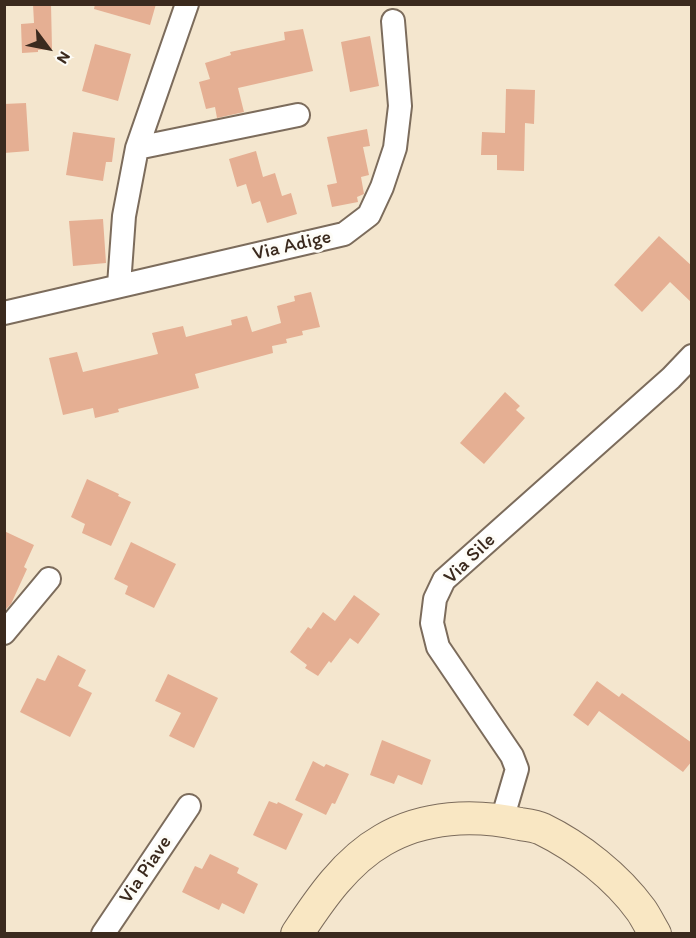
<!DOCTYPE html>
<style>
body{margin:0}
#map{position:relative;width:696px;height:938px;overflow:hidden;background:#f4e6ce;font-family:Itim,sans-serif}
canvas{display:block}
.frame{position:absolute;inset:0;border:6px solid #3b2a1e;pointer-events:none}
.north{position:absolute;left:18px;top:18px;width:60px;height:60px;-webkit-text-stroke:4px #fdfcf7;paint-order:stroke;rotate:122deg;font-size:16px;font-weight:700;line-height:24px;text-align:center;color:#3b2a1e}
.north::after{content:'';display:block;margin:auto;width:21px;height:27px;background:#3b2a1e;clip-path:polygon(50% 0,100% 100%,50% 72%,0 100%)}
</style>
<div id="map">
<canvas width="696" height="938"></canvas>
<div class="frame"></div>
<div class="north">N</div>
</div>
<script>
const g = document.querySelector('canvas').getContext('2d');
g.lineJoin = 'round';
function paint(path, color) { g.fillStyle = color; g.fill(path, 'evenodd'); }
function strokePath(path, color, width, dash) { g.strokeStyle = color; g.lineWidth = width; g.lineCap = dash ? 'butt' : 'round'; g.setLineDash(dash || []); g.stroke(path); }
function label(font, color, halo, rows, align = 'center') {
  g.font = font + ' Itim,sans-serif'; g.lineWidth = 6; g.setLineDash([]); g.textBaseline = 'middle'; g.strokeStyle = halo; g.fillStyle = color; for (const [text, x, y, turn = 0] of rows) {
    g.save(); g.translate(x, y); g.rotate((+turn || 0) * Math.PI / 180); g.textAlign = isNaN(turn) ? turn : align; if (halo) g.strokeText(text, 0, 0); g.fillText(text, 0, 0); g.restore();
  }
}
const building = new Path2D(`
 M33 4H51L52 49 38 50V52L22 53 21 24 34 23Z
 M95 4H156L150 25 94 9Z
 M303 29 313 71 238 88 244 112 217 118 215 107 206 109 199 82 210 79 205 63 231 55 230 52 285 40 284 32Z
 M370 36 379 86 350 92 341 42Z
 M95 44 131 54 118 101 82 91Z
 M506 89 535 90 534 124 525 123 524 171 497 170V155H481L482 132 505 133Z
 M26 103 29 151 4 153V104Z
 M367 129 370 146 363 147 369 175 361 177 364 194 357 197 358 202 332 207 327 185 337 183 327 137Z
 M73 132 115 138 112 162H106L103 181 66 175Z
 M256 151 263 177 275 173 282 196 291 193 297 214 267 223 260 201 252 204 246 184 237 187 229 159Z
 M103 219 106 263 73 266 69 221Z
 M659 236 692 266V303L670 282 642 312 614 285Z
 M311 292 320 327 302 331 303 335 286 339 287 343 272 346 273 353 195 374 199 388 118 409 119 412 95 418 93 408 63 415 49 358 77 352 83 372 158 354 152 333 183 326 186 337 232 325 231 320 247 316 252 332 281 323 277 306 295 301 294 296Z
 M505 392 520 406 516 410 525 418 484 464 460 443Z
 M87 479 119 494 118 496 131 502 111 546 82 533 85 524 71 517Z
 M4 531 34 545 24 567 27 569 11 604 4 611Z
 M131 542 176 564 154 608 125 594 128 586 114 579Z
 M354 595 380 614 358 644 350 638 331 663 329 661 318 676 305 668 307 665 290 652 308 627 311 629 323 612 335 621Z
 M58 655 86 670 78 686 92 693 70 737 20 712 37 678 45 681Z
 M168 674 218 698 194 748 169 736 181 713 155 701Z
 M597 681 619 697 622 693 692 743V761L683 772 599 711 588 726 573 715Z
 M382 740 431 760 422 785 398 775 394 784 370 775Z
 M313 761 324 767 326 764 349 774 335 804 332 803 326 815 295 800Z
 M269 801 277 804 278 802 303 814 286 850 253 835Z
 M210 854 239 868 237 873 258 884 244 914 222 903 219 910 182 892 195 866 202 869Z`);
const minor = new Path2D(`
 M137 148 298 115
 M119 285 124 216 137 148 187 4
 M4 313 344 234 369 215 382 187 395 148 400 106 393 21
 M4 633 49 579
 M502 820 517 769 512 756 438 647 432 623 435 599 444 580 671 378 692 356
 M103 934 189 806`);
const secondary = new Path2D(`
 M297 934C320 899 346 861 383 840 424 816 474 814 520 824 527 825 536 826 542 829 579 847 617 877 641 910 646 917 650 926 655 934`);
const streetNames = [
 ["Via Adige",292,246,-13],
 ["Via Sile",470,559,-44],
 ["Via Piave",146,870,-56]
];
paint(building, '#e5af93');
strokePath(minor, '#7c6c5c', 26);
strokePath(secondary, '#7c6c5c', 34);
strokePath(minor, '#fff', 22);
strokePath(secondary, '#f9e7c3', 32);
label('20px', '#3b2a1e', '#fdfcf7', streetNames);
</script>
